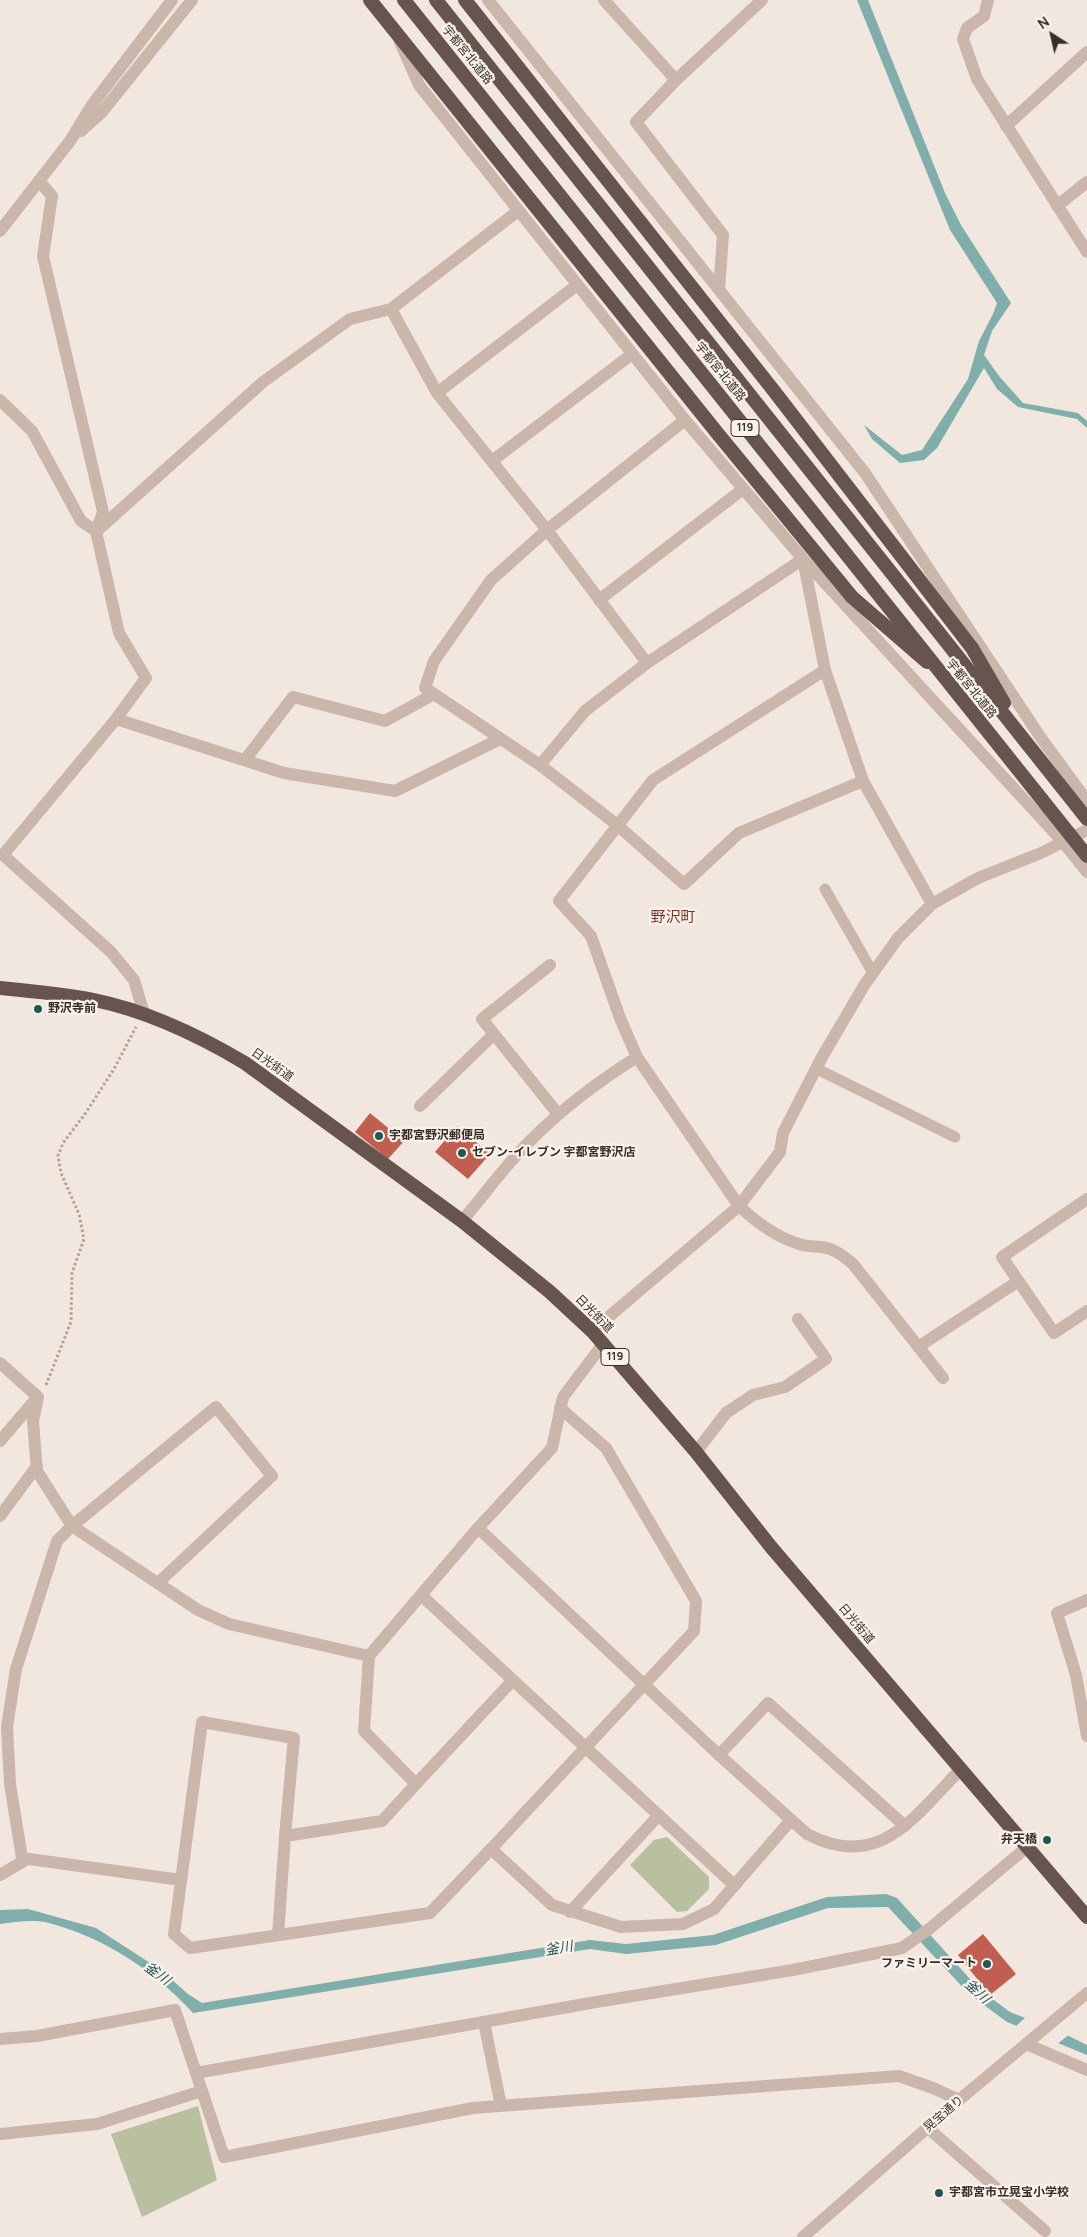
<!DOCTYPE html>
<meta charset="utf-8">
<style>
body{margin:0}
#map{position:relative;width:1087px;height:2237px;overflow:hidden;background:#f2e7df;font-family:Manrope,sans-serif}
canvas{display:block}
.north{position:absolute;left:1027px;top:10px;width:50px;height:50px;-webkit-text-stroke:4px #f9f2eb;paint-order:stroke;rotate:325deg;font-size:14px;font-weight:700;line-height:20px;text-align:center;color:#382d2a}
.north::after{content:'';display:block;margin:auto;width:18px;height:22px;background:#382d2a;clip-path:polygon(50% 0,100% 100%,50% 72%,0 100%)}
</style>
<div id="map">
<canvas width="1087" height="2237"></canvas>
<div class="north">N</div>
</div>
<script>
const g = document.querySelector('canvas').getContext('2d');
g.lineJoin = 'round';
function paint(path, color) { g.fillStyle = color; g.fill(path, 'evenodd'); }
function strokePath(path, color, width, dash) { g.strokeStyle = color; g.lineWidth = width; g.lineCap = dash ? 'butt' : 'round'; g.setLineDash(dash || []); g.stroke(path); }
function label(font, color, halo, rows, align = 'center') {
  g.font = font + ' Manrope,"Noto Sans JP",sans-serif'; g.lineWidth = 4.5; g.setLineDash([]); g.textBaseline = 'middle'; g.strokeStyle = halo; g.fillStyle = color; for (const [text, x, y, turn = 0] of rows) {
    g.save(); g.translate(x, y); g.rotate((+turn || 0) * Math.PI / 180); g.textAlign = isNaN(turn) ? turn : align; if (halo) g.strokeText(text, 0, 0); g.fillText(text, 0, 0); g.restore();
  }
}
const green = new Path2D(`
 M667 1837 709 1877V1889L687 1911 677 1912 630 1865 654 1840Z
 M198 2106 217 2180 142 2217 111 2134Z`);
const water = new Path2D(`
 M857 0H868L945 193 961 225 1011 303 992 331 984 355 999 376 1023 403 1078 413 1087 421V428L1077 419 1018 407 997 389 984 368 937 448 924 460 900 463 872 439 864 425 902 455 922 450 968 379 979 341 993 314 997 303 950 230Z
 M886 1894 897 1898 979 1989 1010 2012 1063 2033 1087 2045V2055L1007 2022 969 1994 888 1907 828 1908 716 1945 626 1954 590 1949 193 2013C155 1971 105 1938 49 1923 35 1919 15 1922 0 1924V1910L28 1909 96 1928 161 1970 188 1994 202 2003 590 1940 626 1944 713 1935 827 1897Z`);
const pier = new Path2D(`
 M1027 2016 1057 2028 1070 2034 1056 2045 1014 2028Z`);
const building = new Path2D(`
 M370 1113 404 1141 388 1159 355 1132Z
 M457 1126 490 1154 468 1179 435 1152Z
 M983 1934 1016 1974 990 1995 958 1955Z`);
const path = new Path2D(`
 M46 1385 71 1322 72 1273 84 1239 79 1214 61 1173 58 1156 63 1143 85 1114 114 1069 136 1027`);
const service = new Path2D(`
 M825 889 873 973
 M817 1069 955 1137`);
const minor = new Path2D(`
 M488 0 865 473 1041 738 1087 801
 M604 0 676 80
 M988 0 984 16 967 28 963 39 977 79 1087 252
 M400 42 419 85 685 420 803 559 1063 842 1087 872
 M1006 126 1087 52
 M39 181 52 196 43 256 103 512 96 531 119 633 146 678 116 719 3 855 111 952 134 980 144 1014
 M1057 206 1087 182
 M719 290 723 235 636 122 676 80 762 0
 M391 309 437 393 547 530 647 663
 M437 393 577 285
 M0 400 32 431 81 521 96 531
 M685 420 547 530 491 580 434 661 425 688 540 765 616 824 684 884 739 833 863 781
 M492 461 632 354
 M99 529 263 382 350 319 391 309 518 211
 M599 600 743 489
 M825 670 653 780 559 901 591 936 620 1018 637 1057 739 1206C756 1222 776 1237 799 1244 806 1247 815 1246 822 1247 835 1249 843 1256 853 1264L943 1378
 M116 719 284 773 395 791 500 739
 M245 760 293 697 385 721 434 694
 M540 765 585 711 647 663 803 559 825 670 863 781 932 904
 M550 965 482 1019 558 1114
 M420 1106 494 1034
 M1087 1199 1002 1257 1054 1333 1087 1311
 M462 1221C485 1194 506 1164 532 1139 564 1107 599 1081 637 1057
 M592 1331 739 1206 780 1152 783 1133 822 1057 865 984 898 938 932 904 978 878 1041 853 1087 830
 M603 1344 563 1397 552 1448 478 1528 369 1656 364 1731 416 1784 382 1821 285 1836 294 1738 202 1722 174 1934 190 1948 430 1913 491 1849 552 1905 621 1927 683 1924 714 1909 791 1820
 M918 1347 1017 1282
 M0 1363 38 1397 33 1421 37 1471 72 1526 198 1610 229 1624 369 1656
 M0 1441 36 1399
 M696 1452 726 1413 753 1395 785 1387 826 1359 798 1319
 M0 1516 37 1466
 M478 1528 719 1755 807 1834C879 1872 914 1817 960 1770
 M158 1583 272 1476 216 1407 72 1526 57 1541 16 1669 7 1727 10 1784 22 1858 181 1880
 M421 1595 734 1885
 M1087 1600 1057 1613 1076 1675 1087 1736
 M719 1755 768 1703 905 1826
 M416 1784 513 1680
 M491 1849 694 1631 696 1601 606 1448 560 1408
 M0 1875 27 1859
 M570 1912 659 1815
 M278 1935 285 1836
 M484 2022 501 2106
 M0 2039 37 2036 175 2010 224 2157 473 2108 899 2076 933 2088 959 2100
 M1026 2044 1087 2070
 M196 2073 596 2002 793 1970 902 1948 929 1929 1026 1848
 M928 2128 1045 2231
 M0 2134 97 2124 202 2091`);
const tertiary = new Path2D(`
 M81 131 102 112 192 0
 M0 231 70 141 92 105 172 0
 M803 2237 959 2100 1087 1993`);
const trunk = new Path2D(`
 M370 0 718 434 852 597 927 662
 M436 0 1087 819
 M465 0 774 391 972 648 1004 703
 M0 988C32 991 63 994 94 1000 148 1011 198 1035 245 1063L462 1221 550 1292 592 1331 696 1452 771 1547 1087 1917`);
const trunkBridge = new Path2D(`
 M404 0 1087 856`);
const markers = [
 [38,1009,5,"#215756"],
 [379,1136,5,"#215756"],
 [462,1153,5,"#215756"],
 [1047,1840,5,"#215756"],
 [987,1964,5,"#215756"],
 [939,2193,5,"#215756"]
];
const shields = [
 [745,428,28],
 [615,1357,28]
];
const shieldNames = [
 ["119",745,428],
 ["119",615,1357]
];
const streetNames = [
 ["宇都宮北道路",467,55,51],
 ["宇都宮北道路",720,372,51],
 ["宇都宮北道路",971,689,51],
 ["日光街道",272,1065,35],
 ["日光街道",594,1314,45],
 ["日光街道",856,1624,50],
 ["晃宝通り",944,2114,-41]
];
const poiNames = [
 ["野沢寺前",48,1009],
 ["宇都宮野沢郵便局",389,1136],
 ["セブン-イレブン 宇都宮野沢店",472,1153],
 ["弁天橋",1037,1840,"right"],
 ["ファミリーマート",977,1964,"right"],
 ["宇都宮市立晃宝小学校",949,2193]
];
const waterNames = [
 ["釜川",559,1949,-9],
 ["釜川",157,1974,36],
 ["釜川",977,1992,43]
];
const quarterNames = [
 ["野沢町",673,918]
];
paint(green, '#b8c09f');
paint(water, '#7faeab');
paint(pier, '#f2e7df');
paint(building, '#c05f4f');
strokePath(path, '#b5a095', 3, [2.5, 2.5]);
strokePath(service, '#cab6ab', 11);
strokePath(minor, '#cab6ab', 12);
strokePath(tertiary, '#cab6ab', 12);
strokePath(trunk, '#68544f', 14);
strokePath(trunkBridge, '#68544f', 14);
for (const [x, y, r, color] of markers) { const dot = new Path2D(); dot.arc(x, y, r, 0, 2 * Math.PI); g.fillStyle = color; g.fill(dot); strokePath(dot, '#f9f2eb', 2); }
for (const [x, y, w] of shields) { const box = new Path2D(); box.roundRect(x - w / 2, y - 8.5, w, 17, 4); g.fillStyle = '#f9f2eb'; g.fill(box); strokePath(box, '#382d2a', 1); }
label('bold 11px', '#382d2a', null, shieldNames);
label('12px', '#382d2a', '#f9f2eb', streetNames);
label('bold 12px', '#382d2a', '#f9f2eb', poiNames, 'left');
label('italic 14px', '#215756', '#f9f2eb', waterNames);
label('15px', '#833427', '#f9f2eb', quarterNames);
</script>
